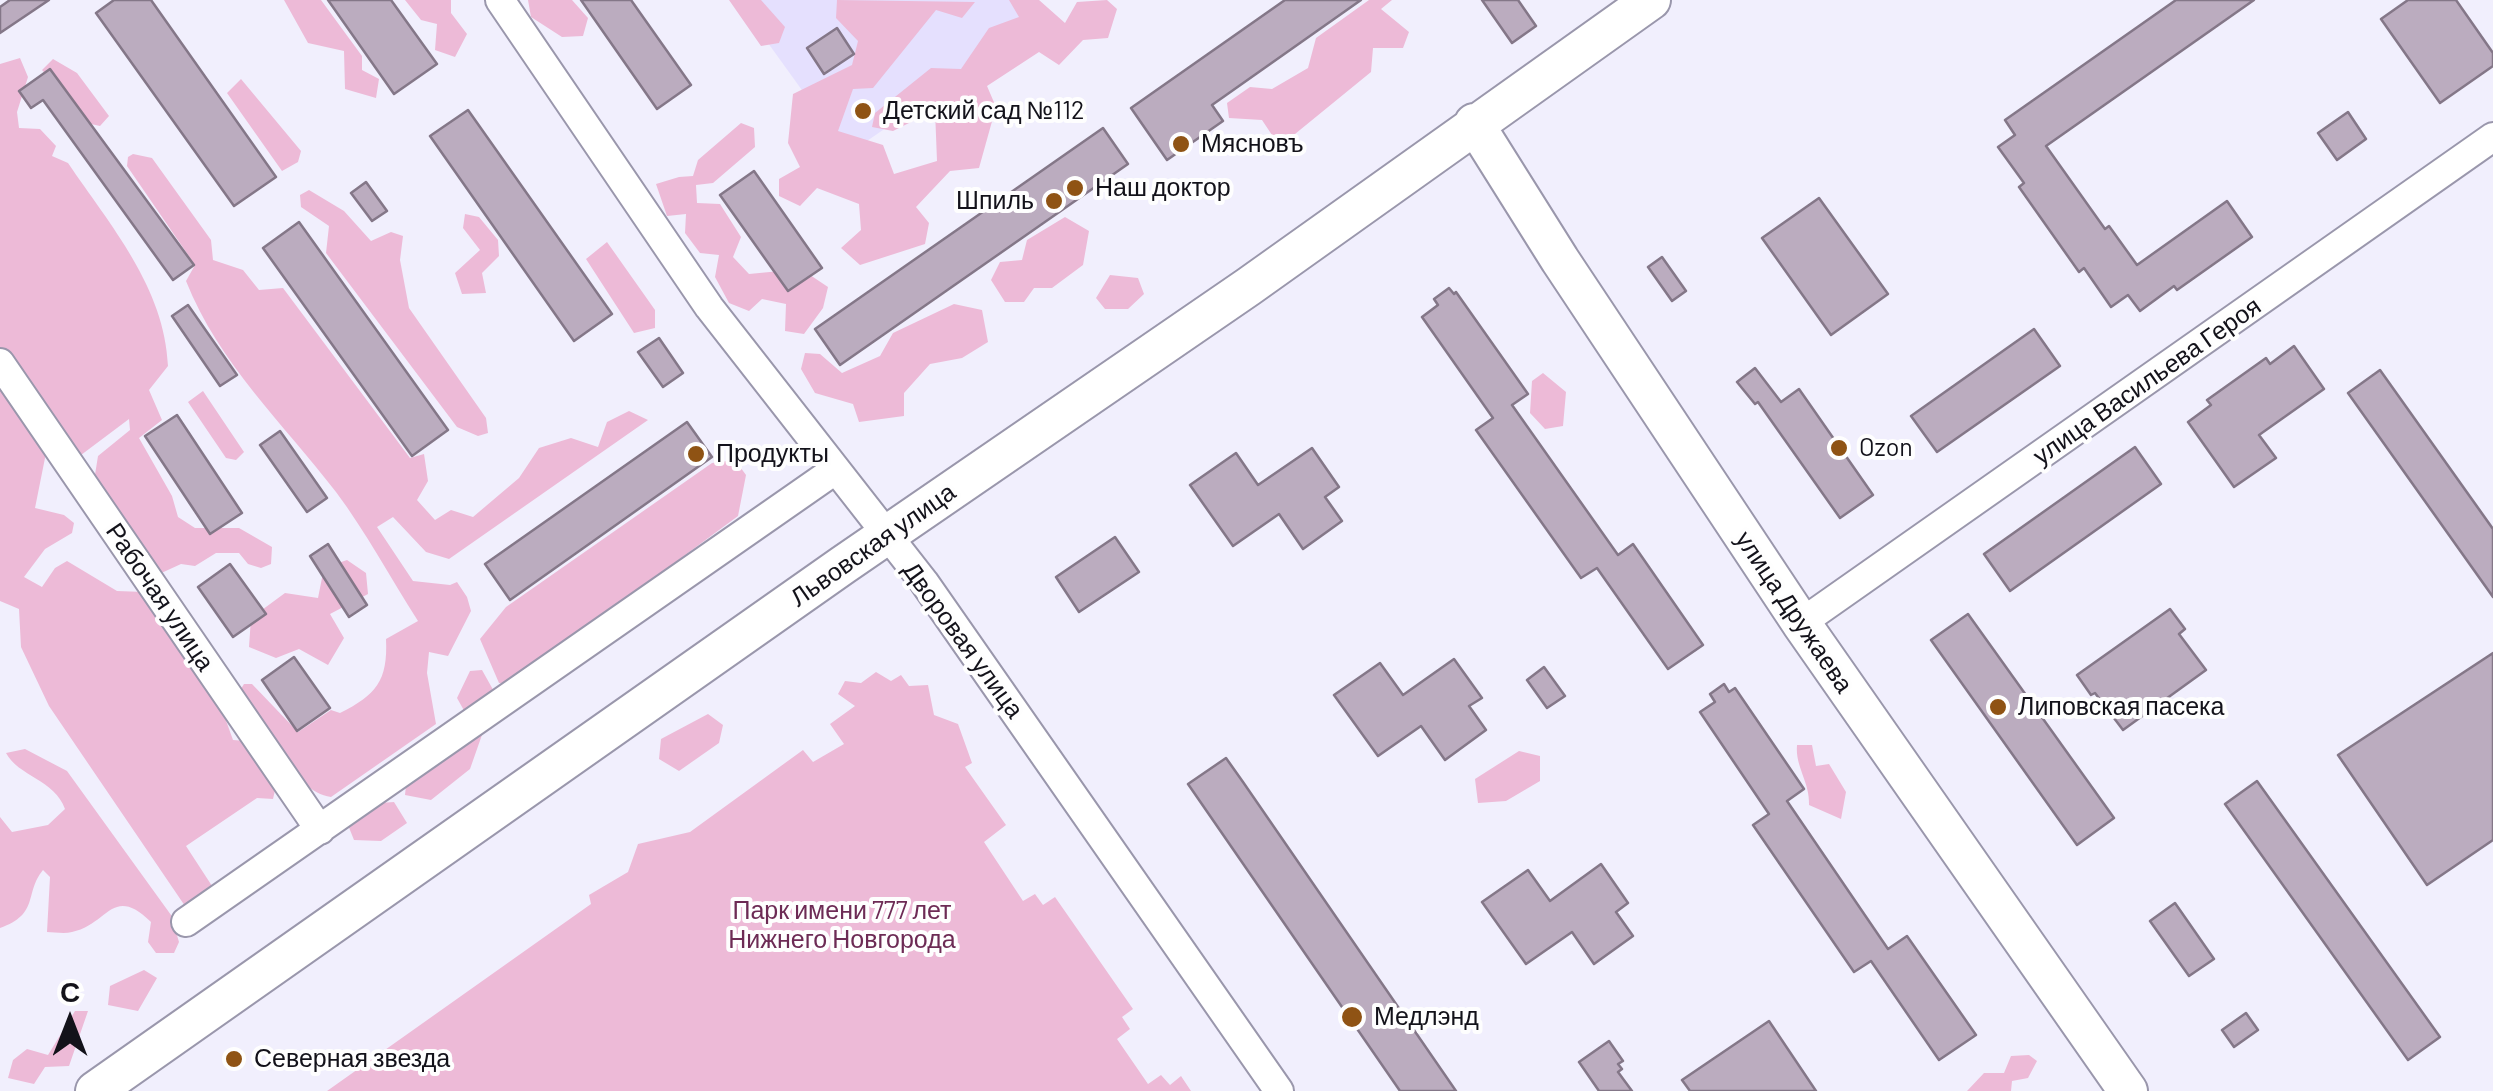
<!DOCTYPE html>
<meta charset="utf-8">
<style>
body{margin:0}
#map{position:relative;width:2493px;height:1091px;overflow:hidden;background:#f1effd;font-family:Barlow,sans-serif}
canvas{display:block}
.north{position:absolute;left:20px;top:971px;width:100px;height:100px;-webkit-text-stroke:8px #fefefe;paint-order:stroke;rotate:0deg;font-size:28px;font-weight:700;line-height:40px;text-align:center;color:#13121a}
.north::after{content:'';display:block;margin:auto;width:35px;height:45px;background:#13121a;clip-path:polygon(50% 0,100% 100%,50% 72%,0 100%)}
</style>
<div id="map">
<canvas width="2493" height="1091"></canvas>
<div class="north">С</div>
</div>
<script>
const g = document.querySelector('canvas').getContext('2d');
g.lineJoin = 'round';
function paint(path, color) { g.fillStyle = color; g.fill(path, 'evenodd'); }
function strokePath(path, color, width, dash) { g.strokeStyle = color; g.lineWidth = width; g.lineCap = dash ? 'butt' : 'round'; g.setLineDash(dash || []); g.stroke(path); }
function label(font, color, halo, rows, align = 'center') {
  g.font = font + ' Barlow,sans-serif'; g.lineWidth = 8; g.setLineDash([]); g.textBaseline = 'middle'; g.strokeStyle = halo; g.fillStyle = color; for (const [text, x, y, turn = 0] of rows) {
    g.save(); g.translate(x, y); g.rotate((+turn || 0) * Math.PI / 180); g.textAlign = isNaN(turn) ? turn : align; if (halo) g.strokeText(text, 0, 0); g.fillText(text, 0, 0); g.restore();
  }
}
const built = new Path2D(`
 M737 0H1032L1046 18 848 154Z`);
const green = new Path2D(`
 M284 0H321L362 56V70L379 79 376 98 345 89 344 51 308 43Z
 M405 0H451V13L467 34 455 57 435 50 437 24 421 20Z
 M528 0H572L588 18 583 36 562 37 531 17Z
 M729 0H761L785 27 779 43 761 46Z
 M837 0 975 2 962 18 936 10 873 88 853 89 838 131 883 145 894 174 937 161 935 110 893 131 872 127 875 113 931 68 961 69 989 28 1019 17 1009 0H1039L1065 23 1077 2 1107 0 1117 9 1108 38 1083 40 1059 65 1039 52 987 86 996 107 979 168 950 171 916 207 929 223 925 244 860 265 841 248 861 230 859 204 817 188 800 206 779 196V179L800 167 788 143 793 94 852 65 858 41 836 18Z
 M1369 0H1392L1381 9 1409 32 1403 48H1373L1371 72 1295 134 1274 138 1262 120 1229 118 1227 103 1250 87 1272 89 1308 68 1316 38Z
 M20 58 28 77 17 112 19 128 40 129 56 146 52 156 68 163C110 225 165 288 168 366L149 390 162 420 139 438 172 496 178 517 195 528H239L272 547 271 564 261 568 248 564 239 553H216L195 566 181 564 157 575 94 481 98 456 130 430 129 419 77 458 0 352V64Z
 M53 59 77 73 109 116 100 126 91 124 42 70Z
 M241 79 301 151 298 162 282 171 227 93Z
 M741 123 754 128 755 147 713 183 696 185 697 203 720 204 741 237 733 257 749 274 801 269 828 287 823 308 804 334 785 331 786 304 762 299 749 311 729 303 715 277 719 255 700 253 685 233 686 214 667 216 656 184 679 177 693 176 698 160Z
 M133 154 152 158 211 240 213 260 243 270 259 290 283 288 410 458 424 454 428 481 417 500 435 520 451 510 473 517 519 478 539 448 571 438 598 447 607 422 629 411 648 420 449 559 426 552 393 517 377 527 413 581 450 585 457 582 467 597 471 611 448 656 429 652 427 673 436 724 331 797C293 792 259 722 239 692L244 684H252L298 732 331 710 340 713C376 695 388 681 386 639L418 621C391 579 366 532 336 492 283 423 219 364 186 281L195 265 127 166 128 157Z
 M309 190 344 211 371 241 391 232 403 236 400 260 409 308 486 418 488 433 478 436 457 427 326 253 329 226 301 207 300 195Z
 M465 214 479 217 498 240 499 256 482 273 486 293 462 294 455 273 480 250 463 228Z
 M1065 217 1089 231 1083 265 1052 288H1034L1024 302H1005L991 280 1000 262 1022 260 1027 240Z
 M607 242 655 310V328L634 333 586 259Z
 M1110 275 1138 278 1144 294 1128 309H1105L1096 298Z
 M954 304 982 310 988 342 962 358 930 364 904 393V416L859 422 853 404 815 393 801 369 805 353 820 354 842 373 880 356 893 333Z
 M1543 373 1566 392 1563 426 1545 429 1530 413 1532 381Z
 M0 375 47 448 35 508 64 515 74 523 72 533 45 549 24 577 42 587 55 568 67 561 117 591 144 592 214 687 233 740 246 741 276 786 273 799 257 798 186 846 214 889 185 906 49 706 21 647 19 609 0 601Z
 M203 391 244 452 236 460 226 458 188 402Z
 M735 460 746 475 738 516 512 683H499L480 639 506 607 712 463Z
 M347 560 366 573 368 594 330 614 344 638 328 665 299 649 276 658 249 647 251 618 285 593 318 598 324 568Z
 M482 670 496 695 470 769 431 800 405 795 408 766 466 714 457 698 470 671Z
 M876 672 891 681 901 675 909 686 928 685 934 715 958 724 972 763 965 767 1006 825 984 842 1023 901 1035 894 1043 905 1055 897 1133 1009 1122 1017 1130 1029 1117 1039 1148 1084 1161 1075 1170 1085 1181 1076 1191 1091H327L591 904 589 895 628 872 638 844 690 832 803 750 813 762 844 744 830 724 855 706 838 694 845 681 861 683Z
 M708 714 723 725 719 743 679 771 659 759 661 739Z
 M1797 745H1812L1816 766 1829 764 1846 792 1841 819 1809 805C1810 782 1795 767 1797 745Z
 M25 749 67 771 171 915 179 942 174 953H156L148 942 151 922C112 884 108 925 72 932 64 934 54 932 47 932L50 877 43 870C24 893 40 914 0 928V817L12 832 48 825 65 809C55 780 18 776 6 753Z
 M1519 751 1540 756V781L1506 801 1478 803 1475 779Z
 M394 802 407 823 381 841 354 840 348 825 366 804Z
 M144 970 157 978 138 1011 108 1005 110 986Z
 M75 1011H88L69 1066 45 1067 34 1084 8 1078 13 1060 27 1049 48 1055Z
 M2029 1055 2037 1061 2028 1078 2012 1081 2011 1091H1967L1984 1073H2004L2011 1056Z`);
const building = new Path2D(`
 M10 0H49L0 33V7Z
 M114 0H151L276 177 234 206 96 13Z
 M328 0H391L437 64 394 94Z
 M581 0H631L691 85 657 109Z
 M1285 0H1361L1212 105 1223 121 1167 160 1131 108Z
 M1482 0H1518L1536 26 1512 43Z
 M2176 0H2254L2046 146 2105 229 2109 226 2137 265 2227 201 2252 237 2177 290 2174 286 2140 311 2128 295 2111 307 2084 268 2079 272 2019 187 2024 183 1998 147 2015 135 2005 120Z
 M2408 0H2456L2493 53V66L2440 103 2381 19Z
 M837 28 854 54 824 74 807 48Z
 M50 69 194 265 173 280 43 100 31 108 19 91Z
 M468 110 612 314 574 341 430 136Z
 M2348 112 2366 139 2337 160 2318 133Z
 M1103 128 1128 164 840 365 815 329Z
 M754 171 822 268 788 291 720 195Z
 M366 182 387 211 372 221 351 193Z
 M1819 198 1888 294 1831 335 1762 238Z
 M299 222 448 430 412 456 263 248Z
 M1662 257 1686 291 1672 301 1648 267Z
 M1449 288 1454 294 1456 292 1528 394 1512 405 1618 555 1633 544 1703 645 1668 669 1597 568 1581 578 1476 430 1493 418 1422 317 1438 305 1434 299Z
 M188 305 237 375 220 386 172 316Z
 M2034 329 2060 366 1937 452 1911 416Z
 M659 338 683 373 663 387 638 352Z
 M2294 346 2324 389 2259 435 2276 458 2234 487 2188 422 2211 405 2207 400 2266 358 2270 364Z
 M1755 368 1781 402 1799 389 1873 495 1840 518 1758 402 1755 404 1737 382Z
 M2380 370 2493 529V597L2348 393Z
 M177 415 242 513 210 534 145 436Z
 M687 422 712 457 510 600 485 564Z
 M280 431 327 498 307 512 260 445Z
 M2135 447 2161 484 2010 591 1984 554Z
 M1312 448 1339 487 1325 497 1342 521 1303 549 1279 514 1233 546 1190 485 1236 453 1258 485Z
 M1115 537 1139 572 1079 612 1056 577Z
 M328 544 367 605 349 617 310 556Z
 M230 564 266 614 233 637 198 587Z
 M2170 609 2185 629 2179 634 2206 670 2123 730 2095 693 2091 695 2077 675Z
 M1968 614 2114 818 2077 845 1931 640Z
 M2493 653V840L2427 885 2338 755Z
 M294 657 330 708 297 731 262 680Z
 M1454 659 1482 698 1469 706 1486 730 1445 760 1421 726 1378 756 1334 695 1380 663 1403 695Z
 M1544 667 1565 696 1547 708 1527 680Z
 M1724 684 1729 692 1735 688 1804 789 1787 801 1888 949 1907 936 1976 1035 1939 1060 1871 961 1854 972 1753 825 1769 814 1700 712 1715 702 1710 694Z
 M1226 758 1243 782 1456 1091H1400L1188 784Z
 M2257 781 2440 1037 2408 1060 2225 804Z
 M1601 864 1628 903 1616 912 1633 936 1594 964 1572 932 1526 964 1482 902 1528 870 1550 901Z
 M2175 903 2214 959 2189 976 2150 921Z
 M2246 1013 2258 1030 2234 1047 2222 1030Z
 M1769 1021 1816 1091H1690L1682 1080Z
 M1609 1041 1623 1061 1618 1064 1622 1069 1618 1072 1632 1091H1599L1579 1062Z`);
const street = new Path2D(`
 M500 0 709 307 924 582 1279 1091
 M0 363 320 830
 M1801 623 2493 137
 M186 922 835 470`);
const secondary = new Path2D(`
 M1474 123 1560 260 1801 623 2128 1091
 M95 1091 843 565 1248 287 1651 0`);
const markers = [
 [863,111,10,"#8f5314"],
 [1181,144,10,"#8f5314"],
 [1075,188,10,"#8f5314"],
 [1054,201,10,"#8f5314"],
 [1839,448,10,"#8f5314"],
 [696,454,10,"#8f5314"],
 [1998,707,10,"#8f5314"],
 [1352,1017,12,"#8f5314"],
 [234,1059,10,"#8f5314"]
];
const poiNames = [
 ["Детский сад №112",883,111],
 ["Мясновъ",1201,144],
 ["Наш доктор",1095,188],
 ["Шпиль",1034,201,"right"],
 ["Ozon",1859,448],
 ["Продукты",716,454],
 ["Липовская пасека",2018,707],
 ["Медлэнд",1374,1017],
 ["Северная звезда",254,1059]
];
const streetNames = [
 ["улица Васильева Героя",2147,381,-35],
 ["Львовская улица",873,545,-35],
 ["Рабочая улица",160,597,56],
 ["улица Дружаева",1794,612,56],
 ["Дворовая улица",963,640,54]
];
const parkNames = [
 ["Парк имени 777 лет",842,911],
 ["Нижнего Новгорода",842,940]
];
paint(built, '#e5e0fe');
paint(green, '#edbad7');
paint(building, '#bbacbf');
strokePath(building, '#847788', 2.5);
strokePath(street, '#9a97ac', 32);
strokePath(secondary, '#9a97ac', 42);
strokePath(street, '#fff', 28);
strokePath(secondary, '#fff', 38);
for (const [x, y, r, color] of markers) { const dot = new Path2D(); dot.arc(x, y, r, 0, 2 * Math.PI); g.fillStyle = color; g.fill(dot); strokePath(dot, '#fefefe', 4); }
label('25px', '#13121a', '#fefefe', poiNames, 'left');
label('25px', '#13121a', '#fefefe', streetNames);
label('25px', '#6d2b55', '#fefefe', parkNames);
</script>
